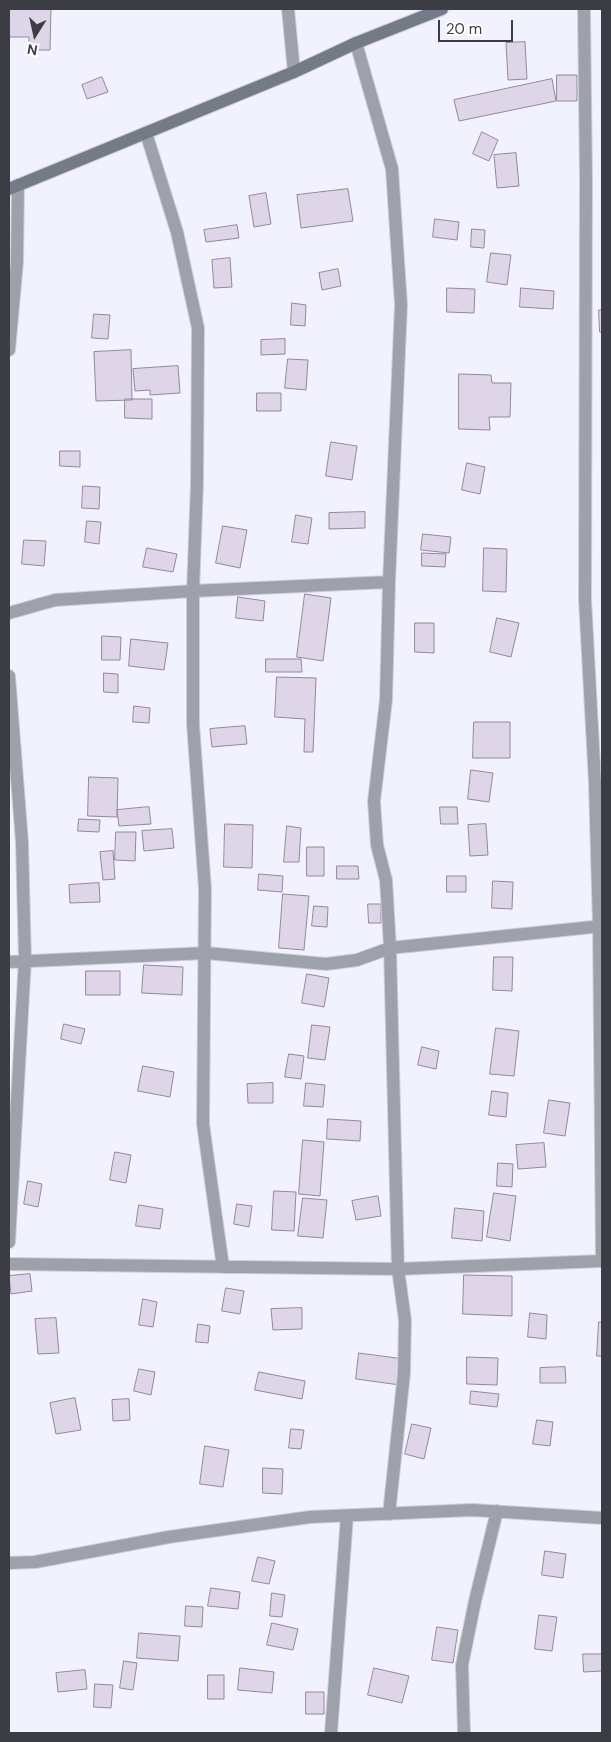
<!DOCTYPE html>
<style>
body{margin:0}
#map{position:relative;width:611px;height:1742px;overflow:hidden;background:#f2f2ff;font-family:"DM Sans",sans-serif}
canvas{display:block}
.frame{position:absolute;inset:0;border:10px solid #3c3c44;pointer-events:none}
.north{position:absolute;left:10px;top:10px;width:50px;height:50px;-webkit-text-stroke:4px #fff;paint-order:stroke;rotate:190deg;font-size:14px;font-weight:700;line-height:20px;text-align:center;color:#3c3c44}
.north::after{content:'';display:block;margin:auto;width:18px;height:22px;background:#3c3c44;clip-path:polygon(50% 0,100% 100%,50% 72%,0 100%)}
.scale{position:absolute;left:438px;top:20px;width:75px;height:22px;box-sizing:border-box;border:2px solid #3c3c44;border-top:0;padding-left:6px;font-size:15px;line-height:18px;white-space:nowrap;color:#3c3c44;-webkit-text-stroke:4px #fff;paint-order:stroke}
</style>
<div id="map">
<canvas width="611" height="1742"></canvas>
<div class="frame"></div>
<div class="north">N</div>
<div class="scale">20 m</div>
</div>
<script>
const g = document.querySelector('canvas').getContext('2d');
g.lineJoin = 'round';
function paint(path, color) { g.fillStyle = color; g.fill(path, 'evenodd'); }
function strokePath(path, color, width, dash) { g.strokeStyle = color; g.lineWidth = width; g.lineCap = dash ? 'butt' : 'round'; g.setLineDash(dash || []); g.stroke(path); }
const building = new Path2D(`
 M9 9H51L50 50H29V37H9Z
 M525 42 527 79 508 80 506 43Z
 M557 75H577V101H557Z
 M102 77 108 92 87 99 82 85Z
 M552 79 556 101 459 121 454 100Z
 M482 132 498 140 489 161 473 154Z
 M516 153 519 186 497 188 494 155Z
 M348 189 353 221 301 228 297 195Z
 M266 193 271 224 254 227 249 196Z
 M435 219 459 222 457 240 433 237Z
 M237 225 239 238 206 242 204 230Z
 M472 229 485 230 484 248 471 247Z
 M491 253 511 255 507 285 487 282Z
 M230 258 232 287 214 288 212 260Z
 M338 269 341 286 322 290 319 273Z
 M447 288 475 289 474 313 447 312Z
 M521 288 554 291 553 309 520 307Z
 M292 303 306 305 305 326 291 325Z
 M599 310H602V332H600Z
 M94 314 110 315 108 339 92 338Z
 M285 339V354L261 355V340Z
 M131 350 132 400 96 401 94 352Z
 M288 359 308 360 306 390 285 388Z
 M178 366 180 393 150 395V390L135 391 133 369Z
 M459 374 491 375 492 383H511L510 417H489L490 430 459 429Z
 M257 393H281V411H257Z
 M125 399H152V419L125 418Z
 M331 442 357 446 352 480 326 476Z
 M60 451H80V467L60 466Z
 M467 463 485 467 480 494 462 490Z
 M83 486 100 487 99 509 82 508Z
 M365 512V528L329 529V513Z
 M296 515 312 518 308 544 292 542Z
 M87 521 101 522 99 544 85 542Z
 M223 526 247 530 240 568 216 563Z
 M423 534 451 537 449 553 421 550Z
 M24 540 46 541 44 566 22 564Z
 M147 548 177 554 173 572 143 567Z
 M484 548 507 549 506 592 483 591Z
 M422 553 446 554 445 567 422 566Z
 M305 594 331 598 323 661 297 657Z
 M238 597 265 601 263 621 236 618Z
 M497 618 519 623 511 657 490 652Z
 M415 623H434V653L415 652Z
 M102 636 121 637 120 660H102Z
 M131 639 168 643 164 670 129 666Z
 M266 659H301L302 672H266Z
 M104 673 118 674V693L104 692Z
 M277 677 316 678 313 752H304L305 719 275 717Z
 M134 706 150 708 149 723 133 722Z
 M474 722H510V758H473Z
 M245 726 247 744 212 747 210 729Z
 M471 770 493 773 489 802 468 799Z
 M89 777 118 778 117 817 88 816Z
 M149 807 151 824 119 826 117 810Z
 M440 807H457L458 824H441Z
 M79 819 100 820 99 832 78 831Z
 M225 824 253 825 252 868 224 867Z
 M486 824 488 855 470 856 468 825Z
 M287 826 301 828 299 862H284Z
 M172 829 174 848 144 851 142 831Z
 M116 832H136L135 861 115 860Z
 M307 847H324V876H307Z
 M113 851 115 879 103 880 100 852Z
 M337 866H358L359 879H337Z
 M259 874 283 876 282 892 258 890Z
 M447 876H466V892H447Z
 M493 881 513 882 512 909 492 908Z
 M99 883 100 902 70 903 69 885Z
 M283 894 309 896 304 950 279 948Z
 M368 904H381V923H369Z
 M314 906 328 907 327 927 312 926Z
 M494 957H513L512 991 493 990Z
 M144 965 183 967 182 995 142 993Z
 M86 971H120V995H86Z
 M307 974 329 978 324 1007 302 1003Z
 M64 1024 85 1029 81 1044 61 1039Z
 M312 1025 330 1027 325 1060 308 1058Z
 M496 1028 519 1031 514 1076 490 1074Z
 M422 1047 439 1051 436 1069 418 1065Z
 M289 1054 304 1056 301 1079 285 1077Z
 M143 1066 174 1072 170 1097 138 1091Z
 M273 1083V1103H248L247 1084Z
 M306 1083 325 1085 323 1107 304 1106Z
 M492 1091 508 1093 506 1117 489 1115Z
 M549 1100 570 1103 565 1136 544 1133Z
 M328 1119 361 1121 360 1141 327 1139Z
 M303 1140 324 1142 320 1196 299 1194Z
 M544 1143 546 1167 518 1169 516 1145Z
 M115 1152 131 1155 126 1183 110 1180Z
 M498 1163 513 1164 512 1187 497 1186Z
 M28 1181 42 1184 38 1207 24 1204Z
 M274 1191 296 1192 294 1231 272 1230Z
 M494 1193 516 1196 510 1241 487 1237Z
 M378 1196 381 1216 356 1220 352 1201Z
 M303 1198 327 1200 323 1238 298 1236Z
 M237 1204 252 1206 249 1227 234 1224Z
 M139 1205 163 1209 160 1229 136 1226Z
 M455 1208 484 1211 482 1241 452 1238Z
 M30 1274 32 1291 11 1294 9 1276Z
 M464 1275 512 1276V1316L463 1314Z
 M226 1288 244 1291 240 1314 222 1311Z
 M143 1299 157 1302 153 1327 139 1325Z
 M302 1308V1329L273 1330 271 1309Z
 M530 1313 547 1315 546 1339 528 1337Z
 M56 1318 59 1353 38 1354 35 1319Z
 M599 1322H602V1356H597Z
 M198 1324 210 1326 208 1343 196 1342Z
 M359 1353 404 1359 400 1385 356 1379Z
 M467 1357 498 1358 497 1385 467 1384Z
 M565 1367 566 1383H540V1368Z
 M139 1369 155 1372 151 1395 134 1391Z
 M259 1372 305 1381 302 1399 255 1390Z
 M471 1391 499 1394 497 1407 470 1404Z
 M75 1398 81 1430 56 1434 50 1403Z
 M129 1399 130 1420 113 1421 112 1400Z
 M537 1420 553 1422 550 1446 533 1444Z
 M412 1424 431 1428 424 1459 405 1454Z
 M291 1429 304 1430 301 1449 289 1448Z
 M205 1446 229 1450 223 1487 200 1484Z
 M263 1468 283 1469 282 1494 263 1493Z
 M545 1551 566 1554 563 1578 542 1575Z
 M258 1557 275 1561 269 1584 252 1581Z
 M211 1588 240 1592 238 1609 208 1606Z
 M272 1593 285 1595 282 1617 270 1616Z
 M186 1606 203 1607 202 1627 185 1626Z
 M539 1615 557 1617 552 1651 535 1649Z
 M272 1623 298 1629 293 1650 267 1645Z
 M437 1627 458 1630 453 1663 432 1660Z
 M139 1633 180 1636 178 1661 137 1658Z
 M583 1654H602V1671L584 1672Z
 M124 1661 137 1663 133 1690 120 1688Z
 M240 1668 274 1672 272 1693 238 1690Z
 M374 1668 409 1676 402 1703 368 1695Z
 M85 1670 87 1689 58 1692 56 1673Z
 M208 1675H224V1699H208Z
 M95 1684 113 1685 111 1708 94 1707Z
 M306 1692H324V1714H306Z`);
const street = new Path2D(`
 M288 9 294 72
 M584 9 586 180 585 599 595 783 599 926 602 1261
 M356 43 392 169 401 305 389 582 386 700 374 801 377 845 386 880 390 948 398 1269 405 1320 404 1373 389 1514
 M146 133 177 232 198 328 197 483 193 591V724L205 889 203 1124 223 1267
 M9 350 17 262 18 185
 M9 613 55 600 193 591 389 582
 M9 676 22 842 25 960 9 1242
 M9 962 206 953 326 964 357 960 390 948 602 926
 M9 1264 398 1269 602 1261
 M9 1563 35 1562 169 1537 310 1517 472 1510 602 1518
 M331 1733 347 1516
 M464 1733 462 1665 475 1601 497 1511`);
const secondary = new Path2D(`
 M9 189 294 72 356 43 442 9`);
paint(building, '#ded5e9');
strokePath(building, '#91889a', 1);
strokePath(street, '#ceceda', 14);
strokePath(secondary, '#ceceda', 14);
strokePath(street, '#9da1a9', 12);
strokePath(secondary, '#747a86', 12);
</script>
